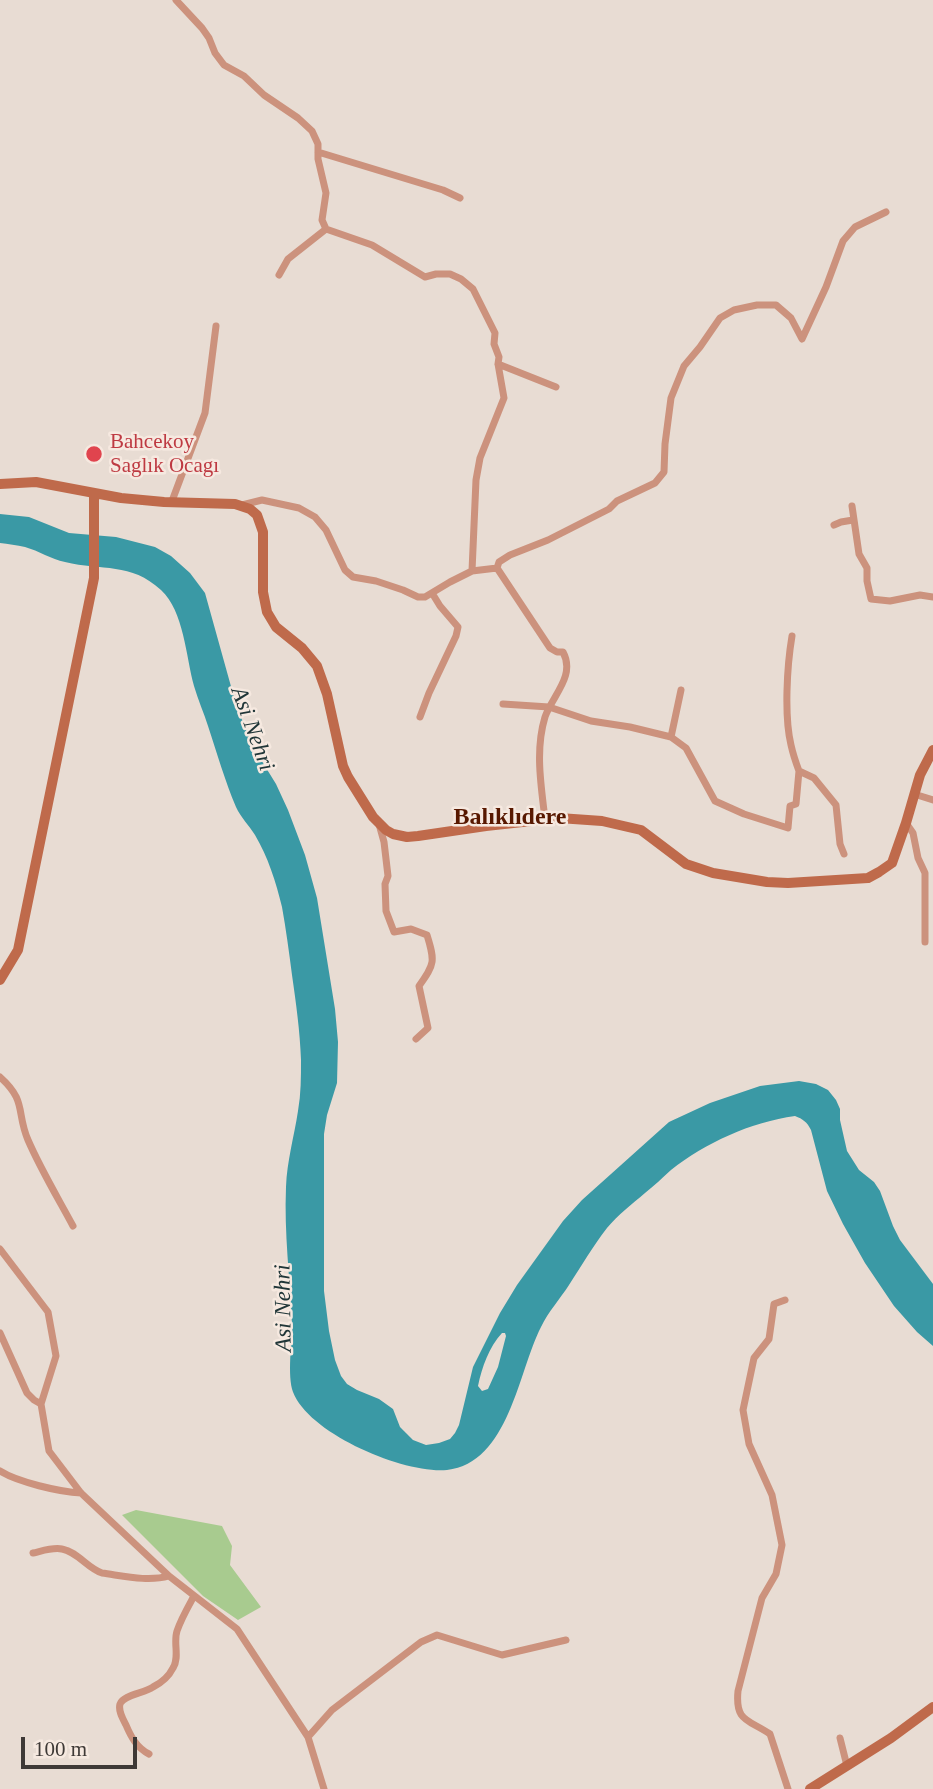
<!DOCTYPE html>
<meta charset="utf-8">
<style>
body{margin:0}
#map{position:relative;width:933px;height:1789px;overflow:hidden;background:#e8dcd3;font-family:Georgia,serif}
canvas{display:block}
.scale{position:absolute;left:21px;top:1737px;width:116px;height:32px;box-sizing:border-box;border:4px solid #3e3936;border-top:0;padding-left:9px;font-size:21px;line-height:24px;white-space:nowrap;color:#3e3936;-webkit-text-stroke:5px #f6e9e0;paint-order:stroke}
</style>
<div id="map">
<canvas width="933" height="1789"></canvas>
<div class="scale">100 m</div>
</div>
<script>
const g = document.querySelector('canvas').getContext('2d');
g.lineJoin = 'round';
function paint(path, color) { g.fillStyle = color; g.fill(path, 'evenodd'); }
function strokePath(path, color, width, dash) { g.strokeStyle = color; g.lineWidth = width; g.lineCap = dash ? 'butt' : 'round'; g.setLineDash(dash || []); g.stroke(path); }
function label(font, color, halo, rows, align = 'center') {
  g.font = font + ' Georgia,serif'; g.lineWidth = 5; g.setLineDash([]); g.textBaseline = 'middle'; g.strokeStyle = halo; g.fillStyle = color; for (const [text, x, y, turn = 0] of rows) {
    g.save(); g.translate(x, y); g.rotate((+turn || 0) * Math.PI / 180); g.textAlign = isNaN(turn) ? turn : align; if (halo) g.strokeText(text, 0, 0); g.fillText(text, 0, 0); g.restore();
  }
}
const green = new Path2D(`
 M136 1510 222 1526 232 1546 230 1565 261 1607 238 1620 203 1596 122 1515Z`);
const water = new Path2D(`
 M0 514 29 517 69 533 116 537 155 547 171 556 190 573 205 593 237 708 255 750 276 784 288 810 305 855 317 898 335 1009 338 1042 337 1083 327 1115 324 1134V1291L329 1331 335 1360 341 1376 347 1384 357 1390 379 1399 393 1409 400 1427 413 1440 426 1445 439 1443 450 1439 455 1433 459 1425 473 1367 500 1313 517 1285 563 1221 582 1200 669 1122 710 1103 760 1086 799 1081 816 1084 828 1090 836 1100 840 1109V1120L847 1151 859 1170 874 1182 880 1191 893 1226 900 1240 933 1284V1346L917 1332 894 1306 865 1263 843 1224 827 1191 811 1130C807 1122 803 1119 795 1116 751 1122 705 1143 671 1170 662 1178 654 1186 645 1193 632 1204 618 1215 607 1228 593 1246 582 1265 569 1285 560 1299 548 1312 541 1327 518 1372 509 1463 447 1470 404 1474 309 1434 293 1392 287 1376 292 1342 292 1324 290 1278 284 1233 286 1187 287 1161 294 1137 298 1111 301 1094 301 1077 301 1060 300 1031 296 1003 292 975 289 952 286 929 282 907 276 882 268 857 255 835 249 825 241 818 236 807 225 781 217 753 208 726 204 713 198 700 194 686 186 657 184 611 161 590 131 562 102 571 65 562 51 559 39 551 25 547 17 545 8 544 0 543ZM502 1333H505L506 1336 498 1367 488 1389 482 1391 478 1386C482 1367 489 1347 502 1333Z`);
const street = new Path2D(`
 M176 0 202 28 209 38 215 53 224 65 244 76 264 95 298 118 312 131 318 144V159L326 193 322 220 326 229 372 245 425 277 436 274H450L461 279 473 289 495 333 494 344 499 357 498 364 504 398 480 458 476 480 472 571
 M318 152 443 190 460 198
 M279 275 288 259 326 229
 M498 364 556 387
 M172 501 205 413 216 326
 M242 505 262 500 299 508 315 517 326 530 345 570 353 577 376 581 403 590 418 597H425L450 582 472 571 497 568 499 562 510 555 548 540 609 509 617 501 655 483 664 472 665 444 671 398 684 366 700 347 720 318 734 310 757 305H776L791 318 802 339 826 287 843 241 855 227 886 212
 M852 506 859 554 867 568V581L871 599 890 601 920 595 933 597
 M834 525 841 522 853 520
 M497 568 550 648 557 652H563C576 676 552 696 545 717 535 750 541 785 545 819
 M792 636C787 666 784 716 791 745 793 754 796 763 799 771L814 778 836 805 840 844 844 854
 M503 704 549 707 591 721 630 727 671 737 686 748 715 801 744 814 788 828 790 806 796 804 799 771
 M420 717 429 693 456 636 458 627 440 606 432 593
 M671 737 681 690
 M914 794 933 800
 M906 823 913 833 918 858 925 873V942
 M379 824 384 842 388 876 385 884 386 911 394 932 411 929 427 935C435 961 435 964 419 986L428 1028 416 1039
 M0 1077C27 1101 16 1112 28 1140 41 1170 58 1198 73 1226
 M0 1249 48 1312 56 1356 41 1404 49 1451 81 1493 169 1576 237 1629 308 1737 324 1789
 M785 1300 774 1304 769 1339 754 1358 743 1410 749 1444 772 1495 782 1545 776 1574 762 1598 738 1691C735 1722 748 1719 770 1734L788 1789
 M0 1333 27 1393 34 1400 41 1404
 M0 1471C17 1482 60 1492 81 1493
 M33 1553C42 1551 53 1547 62 1549 78 1552 87 1568 102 1573 124 1576 148 1582 169 1576
 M308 1737 332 1710 421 1642 437 1635 502 1655 566 1640
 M840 1738 847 1766
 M149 1754C137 1748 131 1737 126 1725 123 1719 118 1711 120 1704 123 1695 145 1693 153 1687 161 1683 169 1676 173 1668 180 1657 173 1643 177 1631 181 1619 188 1607 194 1596`);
const secondary = new Path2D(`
 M0 484 36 482 121 498 164 502 235 504 250 509 257 515 263 532V592L267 612 276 627 302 648 317 666 327 694 343 766 348 777 373 817 386 830 393 834 407 837 418 836 486 826 559 818 602 821 641 830 686 864 713 873 767 882 788 883 868 878 879 872 892 863 906 823 920 775 933 750
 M0 980 18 950 94 578V493
 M810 1789 891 1738 933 1707`);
const markers = [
 [94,454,9,"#e0444e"]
];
const healthNames = [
 ["Bahcekoy",110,442],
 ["Saglık Ocagı",110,466]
];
const waterNames = [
 ["Asi Nehri",252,729,70],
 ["Asi Nehri",284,1308,-91]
];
const quarterNames = [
 ["Balıklıdere",510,818]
];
paint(green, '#a8cb8f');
paint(water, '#3a99a5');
strokePath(street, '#cc927d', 7);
strokePath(secondary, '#bf6a4b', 10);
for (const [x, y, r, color] of markers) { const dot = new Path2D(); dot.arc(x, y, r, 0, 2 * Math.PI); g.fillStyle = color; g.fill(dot); strokePath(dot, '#f6e9e0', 2.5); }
label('21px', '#be3a42', '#f6e9e0', healthNames, 'left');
label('italic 23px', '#203638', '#f6e9e0', waterNames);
label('bold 24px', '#581800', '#f6e9e0', quarterNames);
</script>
